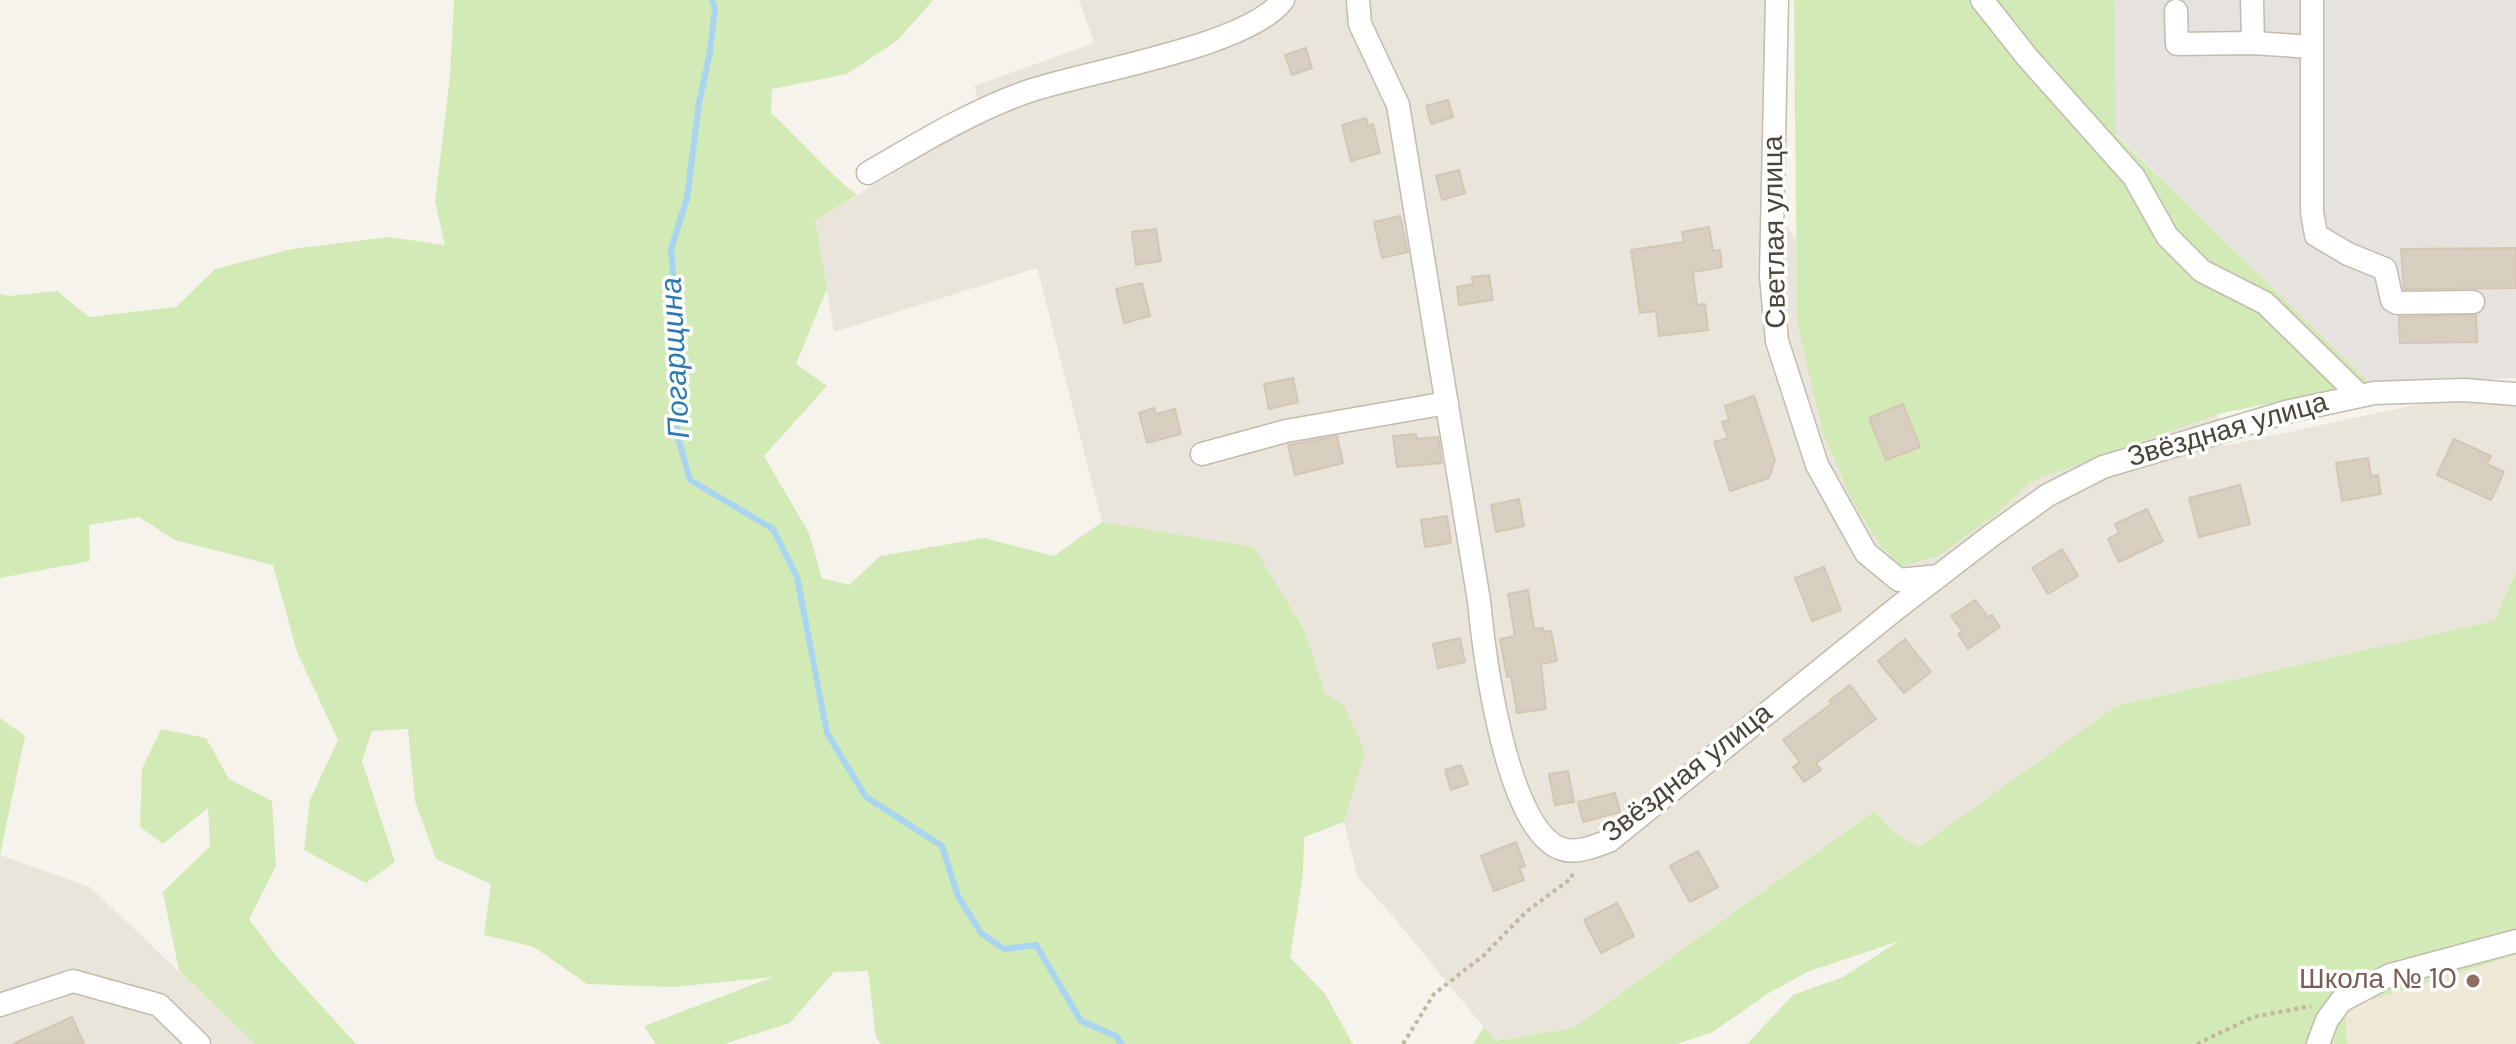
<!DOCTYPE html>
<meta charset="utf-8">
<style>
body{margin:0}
canvas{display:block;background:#f6f3ec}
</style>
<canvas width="2516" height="1044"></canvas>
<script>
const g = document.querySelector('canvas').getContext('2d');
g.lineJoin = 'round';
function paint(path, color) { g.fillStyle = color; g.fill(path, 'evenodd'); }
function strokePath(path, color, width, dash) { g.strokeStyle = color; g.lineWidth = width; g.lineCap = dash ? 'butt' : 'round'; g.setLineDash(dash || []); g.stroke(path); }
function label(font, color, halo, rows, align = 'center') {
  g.font = font + ' "DM Sans",sans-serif'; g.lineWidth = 7; g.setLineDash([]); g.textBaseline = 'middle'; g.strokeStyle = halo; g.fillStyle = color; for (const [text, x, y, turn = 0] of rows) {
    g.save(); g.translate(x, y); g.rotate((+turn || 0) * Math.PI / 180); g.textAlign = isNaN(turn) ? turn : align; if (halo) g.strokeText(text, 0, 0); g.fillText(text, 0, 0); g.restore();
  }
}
const residential = new Path2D(`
 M1079 0H1783L1779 214 1810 261 1849 493 2052 392 2207 358 2224 446 2429 402H2516V572L2494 621 2116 706 1919 847 1895 834 1873 811 1573 1028 1495 1041 1396 920 1357 876 1344 822 1365 752 1344 705 1325 695 1304 627 1253 548 1102 522 1037 268 834 332 815 220 984 120 974 86 1094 43Z
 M0 855 90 887 255 1044H0Z`);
const industrial = new Path2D(`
 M2115 0H2516V378L2370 383 2116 134Z`);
const education = new Path2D(`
 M2516 955V1044H2347L2345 1008Z`);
const green = new Path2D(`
 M454 0H933L898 40 847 74 772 89 771 113C801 140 826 171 857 195L815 220 827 289 796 364 827 386 764 456 809 533 822 578 849 585 880 556 984 538 1054 556 1102 522 1253 547 1304 628 1325 694 1344 705 1365 752 1344 822 1304 837 1303 875 1290 957 1325 994 1353 1044H881L876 1037 868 971 834 972 790 1023 724 1044H656L644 1026 773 977 674 987 587 984 534 947 484 935 491 884 436 859 415 801 408 729 372 731 362 761 395 862 366 883 304 850 310 800 338 740 297 652 273 565 175 540 139 517 89 525 90 561 0 578V294L9 296 57 291 89 317 176 307 215 269 292 249 389 237 445 245 435 202 450 76Z
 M1794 0H2115L2116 135 2370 383 2218 414 2032 481 1992 517 1938 556 1902 566 1880 545 1852 500 1823 433 1797 321Z
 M2516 572V955L2345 1008 2347 1044H1747L1793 995 1843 977 1899 941 1807 972 1769 993 1711 1033 1676 1044H1473L1484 1027 1496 1041 1573 1028 1874 811 1895 834 1919 847 2116 706 2494 621Z
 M0 718 25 736 0 855Z
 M161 729 206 738 229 779 272 801 276 866 249 919 278 958 356 1044H255L179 971 163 892 210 846 208 808 163 844 140 827 142 769Z`);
const stream = new Path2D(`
 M712 0 715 8 710 52 699 103 687 198 671 249 681 374 677 434 690 480 773 529 797 577 827 733 866 797 942 846 958 896 981 933 1004 949 1036 945 1081 1021 1116 1036 1122 1044`);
const building = new Path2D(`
 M1306 48 1312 68 1292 75 1285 55Z
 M1448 100 1453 117 1431 124 1426 106Z
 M1366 118 1368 126 1373 124 1380 153 1351 161 1342 125Z
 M1459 170 1465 193 1442 200 1436 176Z
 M1400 216 1408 252 1382 258 1374 222Z
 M1709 227 1713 251 1720 250 1722 267 1693 272 1697 305 1705 304 1708 330 1659 336 1656 311 1640 313 1631 250 1684 242 1682 232Z
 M1156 229 1161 261 1136 265 1132 232Z
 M2516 248V288L2404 289 2401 249Z
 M1489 275 1493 300 1459 305 1457 287 1473 284 1472 277Z
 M1142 283 1150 316 1124 323 1116 289Z
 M2476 315 2477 342 2400 343 2399 317Z
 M1293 378 1298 402 1269 409 1264 384Z
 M1754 396 1775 460 1769 478 1730 491 1714 442 1728 438 1722 422 1729 420 1725 406Z
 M1903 404 1920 447 1886 460 1869 418Z
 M1154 408 1156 414 1175 409 1181 434 1147 443 1139 413Z
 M1416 434 1417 439 1438 437 1442 463 1397 467 1393 436Z
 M1337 436 1343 463 1295 475 1288 445Z
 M2454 439 2491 456 2487 464 2504 472 2491 500 2437 475Z
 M2368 458 2371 476 2378 475 2381 494 2342 501 2336 463Z
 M2240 485 2250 524 2199 537 2189 498Z
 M1519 499 1524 526 1496 532 1491 505Z
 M2147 509 2163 541 2119 562 2108 539 2119 533 2115 524Z
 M1447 516 1451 543 1425 547 1421 520Z
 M2062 549 2078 576 2048 594 2032 568Z
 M1824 567 1841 610 1812 621 1795 578Z
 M1528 590 1534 629 1543 628 1544 632 1551 631 1557 661 1541 664 1546 709 1517 713 1511 676 1507 677 1500 639 1515 636 1508 594Z
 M1975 600 1988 617 1992 615 2000 627 1968 649 1958 634 1962 631 1951 616Z
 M1460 638 1465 662 1438 668 1433 644Z
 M1905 639 1931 672 1904 693 1878 661Z
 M1850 685 1876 719 1816 763 1821 770 1804 782 1793 767 1800 762 1783 740 1831 704 1829 701Z
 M1461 765 1468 784 1451 790 1445 770Z
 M1568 771 1574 802 1555 805 1549 774Z
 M1615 793 1620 812 1583 822 1578 802Z
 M1516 842 1525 866 1519 868 1524 880 1494 891 1481 856Z
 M1698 851 1718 887 1690 902 1670 866Z
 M1617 903 1634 936 1601 953 1584 920Z
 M72 1017 84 1044H13Z`);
const path = new Path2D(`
 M1403 1044 1434 994 1483 956 1527 911 1572 878V872
 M2197 1044 2253 1017 2311 1006`);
const minor = new Path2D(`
 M1358 0 1360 24 1398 105 1479 601C1484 653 1506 831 1562 849 1577 854 1595 846 1609 841L1897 608 1992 535 2048 495 2103 467 2286 412 2374 393 2463 390 2516 394
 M1777 0 1771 276 1777 341 1817 465 1866 553 1899 580 1939 576
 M1982 0 2027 57 2134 177 2167 236 2202 271 2265 303 2360 396
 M2252 0 2253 43 2312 47
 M2312 0V212L2316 235 2348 254 2385 269 2392 300 2397 303 2473 302
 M2176 11 2177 44 2253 43
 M868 173C920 143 970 112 1026 92 1086 71 1248 47 1283 0
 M1202 454 1286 431 1447 403
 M0 1005 73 981 159 1005 199 1044
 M2318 1044 2327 1020 2341 1001 2390 975 2516 941`);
const markers = [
 [2473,981,8,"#8d6e63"]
];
const streetNames = [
 ["Светлая улица",1776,232,-91],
 ["Звёздная улица",2228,431,-16],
 ["Звёздная улица",1688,774,-38]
];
const educationNames = [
 ["Школа № 10",2457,981]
];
const waterNames = [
 ["Погарщина",677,358,-93]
];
paint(residential, '#eae5da');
paint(industrial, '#e6e2dd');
paint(education, '#efe8d6');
paint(green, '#d2eab5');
strokePath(stream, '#a9d4f2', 6);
paint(building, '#d8cfc1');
strokePath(building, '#d3c7b4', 2);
strokePath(minor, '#c2bbae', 25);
strokePath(path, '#c4b79f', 4, [4, 4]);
strokePath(minor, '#fff', 22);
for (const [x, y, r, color] of markers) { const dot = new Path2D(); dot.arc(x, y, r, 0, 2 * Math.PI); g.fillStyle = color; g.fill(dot); strokePath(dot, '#fff', 3); }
label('28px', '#4b4439', '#fff', streetNames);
label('28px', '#785e54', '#fff', educationNames, 'right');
label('italic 30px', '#2e7ab2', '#fff', waterNames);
</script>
